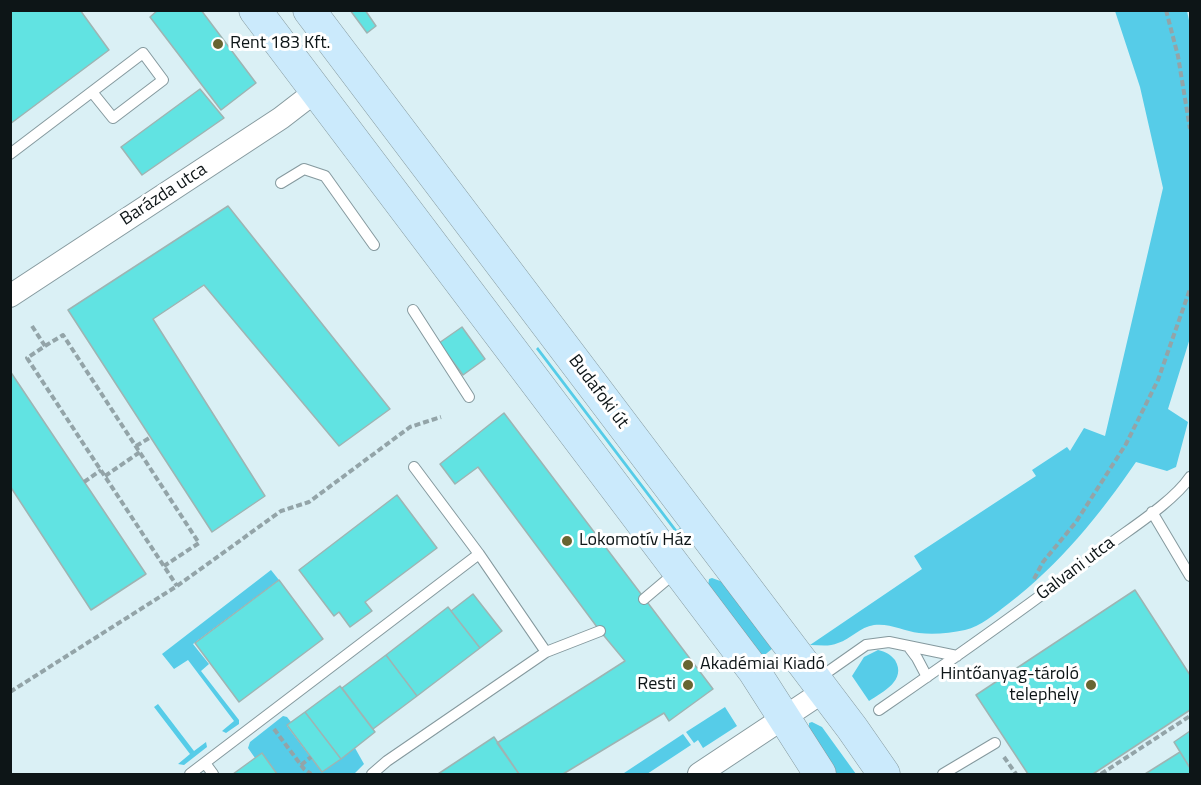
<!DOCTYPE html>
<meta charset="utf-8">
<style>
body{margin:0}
#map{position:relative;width:1201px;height:785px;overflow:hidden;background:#daf0f5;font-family:"Titillium Web",sans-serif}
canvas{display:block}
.frame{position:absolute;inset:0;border:12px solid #0d1517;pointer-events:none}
</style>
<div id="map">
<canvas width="1201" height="785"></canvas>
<div class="frame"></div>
</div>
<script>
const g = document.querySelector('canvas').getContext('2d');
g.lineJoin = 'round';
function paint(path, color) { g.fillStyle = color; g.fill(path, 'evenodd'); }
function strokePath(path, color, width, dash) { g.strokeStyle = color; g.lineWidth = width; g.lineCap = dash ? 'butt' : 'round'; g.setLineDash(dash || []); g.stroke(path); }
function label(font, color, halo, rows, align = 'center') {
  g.font = font + ' "Titillium Web",sans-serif'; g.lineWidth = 6; g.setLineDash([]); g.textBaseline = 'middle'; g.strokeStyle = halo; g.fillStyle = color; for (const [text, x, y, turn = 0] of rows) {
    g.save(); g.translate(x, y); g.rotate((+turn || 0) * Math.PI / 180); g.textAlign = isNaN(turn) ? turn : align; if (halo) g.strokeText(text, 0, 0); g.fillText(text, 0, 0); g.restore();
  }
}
const green = new Path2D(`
 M1115 11H1187L1190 25V338L1168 409 1188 422 1176 467 1167 471 1136 462C1099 516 1060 564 1008 604 995 614 981 626 965 630 950 633 934 635 919 633 904 631 890 623 874 625 860 627 851 639 838 643 829 647 820 645 810 645L922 569 914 556 1036 476 1032 470 1067 447 1070 451 1084 428 1105 436 1163 188 1140 87Z
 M538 347 677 530 683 526 688 533 687 543 677 544 670 536 675 532 536 349Z
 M271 570 279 580 193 644 209 664 201 671 239 720V724L226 733 222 731 234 721 188 660 174 669 162 654Z
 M712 578 723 582 773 648 761 658 708 586 709 579Z
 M878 650C886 652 890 654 895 660 907 680 883 692 869 701L852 676 864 657Z
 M158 704 194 751 206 742 207 747 184 765 178 764 190 754 154 707Z
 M725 707 737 726 703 748 698 740 694 743 686 732Z
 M283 716 287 717 291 722 287 726 322 772 355 748 364 764 354 774H277L262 754 255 758 248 748 250 742Z
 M812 722 822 727 856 774H837L809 729V723Z
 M683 734 691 745 647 774H625L624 773Z`);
const building = new Path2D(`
 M10 10H80L109 50 10 124Z
 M158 10H201L256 83 221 110 150 17Z
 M350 10H365L376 26 367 33Z
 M200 89 224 118 142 175 121 147Z
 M228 206 390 409 339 446 204 285 153 319 265 496 212 532 68 310Z
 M462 327 485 359 463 375 439 343Z
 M10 371 146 574 91 610 10 486Z
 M504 413 713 689 669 721 664 713 563 774H519L497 743 625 661 600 631 478 467 455 484 440 464Z
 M397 495 437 548 365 602 372 611 350 627 339 612 334 616 299 570Z
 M279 580 323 639 239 702 195 643Z
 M1135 590 1190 675V710L1093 774H1028L976 695Z
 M473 594 502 631 480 648 451 611Z
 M448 607 480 648 417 696 386 655Z
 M386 655 417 696 373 729 342 688Z
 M340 686 375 732 341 759 305 712Z
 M305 712 341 759 322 772 287 725Z
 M1190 731V768L1174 742Z
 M494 737 519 774H438Z
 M1180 752 1190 768V774H1145Z
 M262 753 277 774H233L255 758Z`);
const path = new Path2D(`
 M1166 10 1178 56 1190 129
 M32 326 45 346 27 358 177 586
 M45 346 63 335 199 543 164 566
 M136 446 151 437
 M105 476 140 452
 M84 482 101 470
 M1034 579 1043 562 1076 522 1126 444 1158 380 1190 289
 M10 692 177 586 281 511 309 502 410 427 441 417
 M274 729 304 769 311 774
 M1004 757 1016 774
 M301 765 311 757
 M1101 774 1190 716`);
const service = new Path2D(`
 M10 154 143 53 163 80 113 118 92 92
 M281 183 304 169 325 176 374 245
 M413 310 469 397
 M414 467 479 554 546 652
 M1152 512 1190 576
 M644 599 676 572
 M908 646 917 658 927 677
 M819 678 866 645 889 642 957 656
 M879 710C956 657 1032 603 1106 547 1131 528 1173 502 1190 477
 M205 763 213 774
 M190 774 479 554
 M372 774 387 761 546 652 600 631
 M943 774 995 743`);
const minor = new Path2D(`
 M10 296 281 118 316 91
 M699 774 824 691`);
const secondary = new Path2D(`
 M255 10 754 671 820 774
 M309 10 852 728 884 774`);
const markers = [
 [218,44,6,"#686532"],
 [567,541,6,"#686532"],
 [688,665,6,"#686532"],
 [688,685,6,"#686532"],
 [1091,685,6,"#686532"]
];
const poiNames = [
 ["Rent 183 Kft.",230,44],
 ["Lokomotív Ház",579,541],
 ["Akadémiai Kiadó",700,665],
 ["Hintőanyag-tároló",1079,675,"right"],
 ["telephely",1079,696,"right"],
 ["Resti",676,685,"right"]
];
const streetNames = [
 ["Barázda utca",164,195,-33],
 ["Budafoki út",598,392,53],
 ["Galvani utca",1076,569,-37]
];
paint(green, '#56cce8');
paint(building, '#61e3e2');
strokePath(building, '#9eb4b3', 1.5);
strokePath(service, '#85999e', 12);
strokePath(minor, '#85999e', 24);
strokePath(secondary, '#85999e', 33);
strokePath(path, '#93a4a8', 4, [6, 3]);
strokePath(service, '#fff', 10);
strokePath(minor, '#fff', 22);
strokePath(secondary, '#cbeafc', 32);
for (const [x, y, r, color] of markers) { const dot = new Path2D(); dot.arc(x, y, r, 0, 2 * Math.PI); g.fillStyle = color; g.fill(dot); strokePath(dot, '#fff', 2); }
label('18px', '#0d1517', '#fff', poiNames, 'left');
label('18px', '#0d1517', '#fff', streetNames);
</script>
